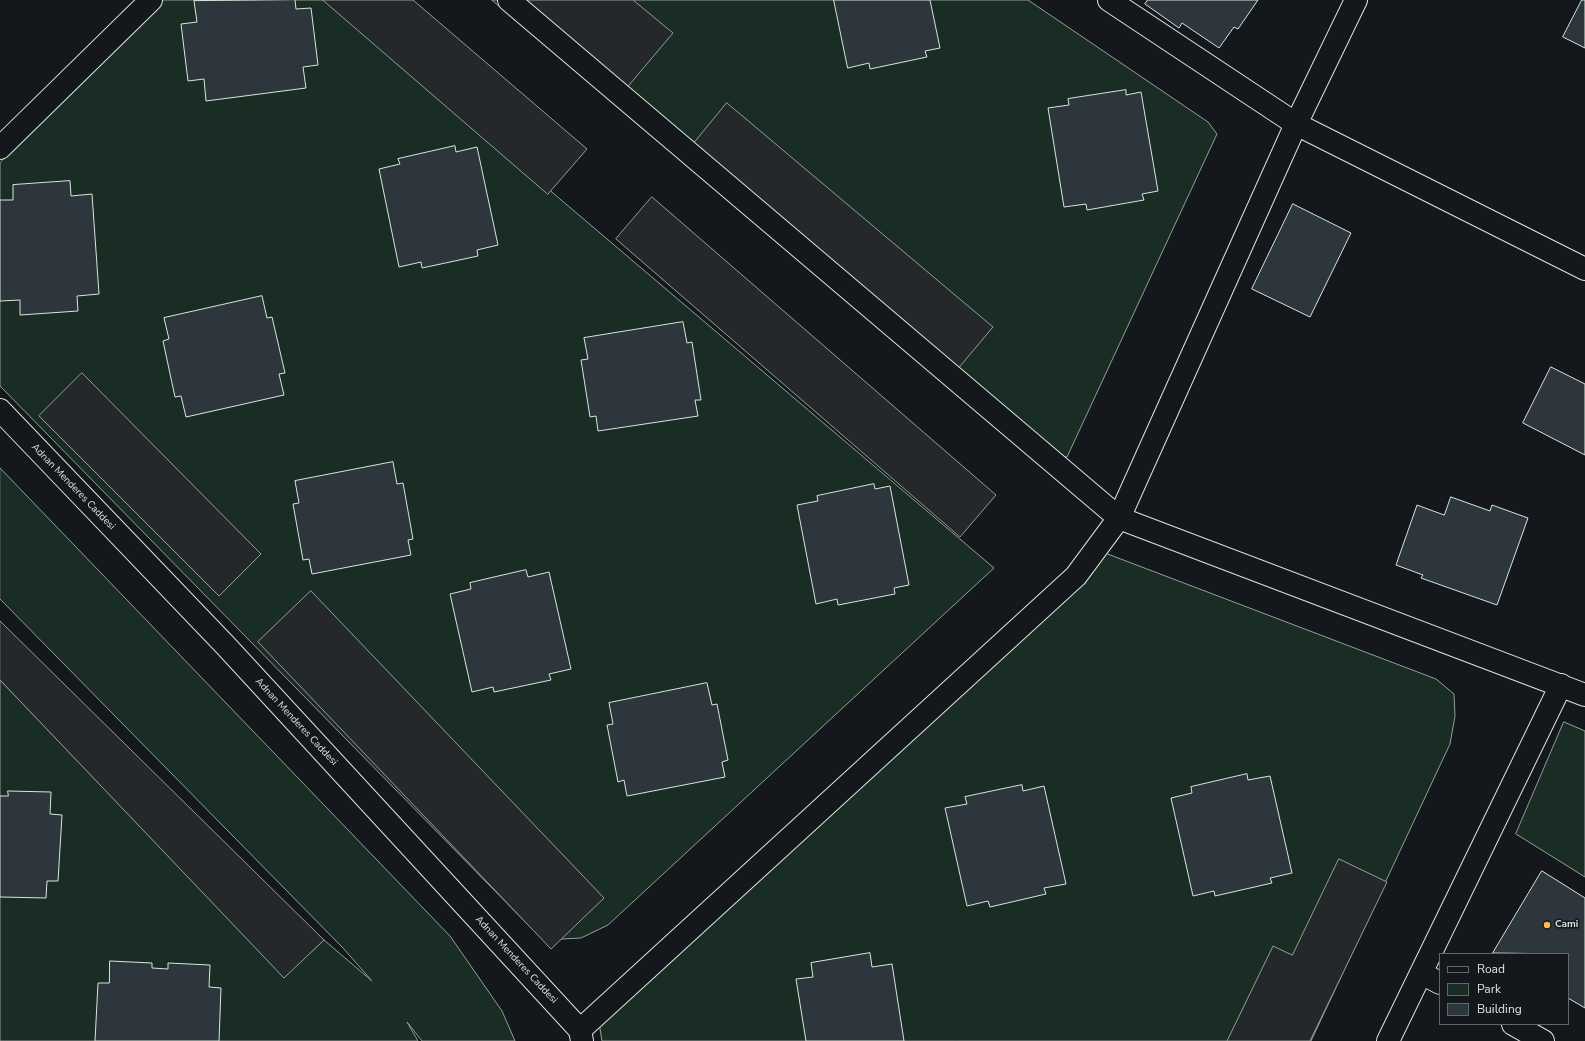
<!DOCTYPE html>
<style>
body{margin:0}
#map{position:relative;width:1585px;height:1041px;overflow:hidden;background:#14181c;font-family:"Nunito Sans",sans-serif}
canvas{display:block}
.legend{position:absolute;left:1439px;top:953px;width:130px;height:72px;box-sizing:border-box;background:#14181c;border:1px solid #626a69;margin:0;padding:5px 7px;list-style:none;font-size:12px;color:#d8e6dc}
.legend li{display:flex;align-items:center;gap:8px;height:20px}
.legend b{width:20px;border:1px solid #626a69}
</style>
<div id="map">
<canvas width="1585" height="1041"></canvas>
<ul class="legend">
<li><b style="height:5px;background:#14181c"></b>Road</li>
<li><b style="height:11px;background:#1a2d24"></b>Park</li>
<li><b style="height:11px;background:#2c363c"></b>Building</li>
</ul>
</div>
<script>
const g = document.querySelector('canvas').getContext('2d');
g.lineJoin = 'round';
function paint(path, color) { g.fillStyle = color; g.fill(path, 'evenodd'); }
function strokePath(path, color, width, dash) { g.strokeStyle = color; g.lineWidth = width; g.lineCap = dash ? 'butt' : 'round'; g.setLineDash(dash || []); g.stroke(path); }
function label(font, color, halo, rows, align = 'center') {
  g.font = font + ' "Nunito Sans",sans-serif'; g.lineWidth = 3; g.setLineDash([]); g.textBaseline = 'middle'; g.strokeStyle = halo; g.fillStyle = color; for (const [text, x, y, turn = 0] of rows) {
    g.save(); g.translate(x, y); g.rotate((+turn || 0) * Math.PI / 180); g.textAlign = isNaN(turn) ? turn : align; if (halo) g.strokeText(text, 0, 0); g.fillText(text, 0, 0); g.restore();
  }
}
const green = new Path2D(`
 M164 0H326L994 568 608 925 581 938 543 940 0 386V163Z
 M492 0H1028L1208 122 1217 134 1067 457H1054Z
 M0 468 450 936 502 1011 515 1041H422L407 1022 418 1041H0V680L284 977 324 940 372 981 343 948 0 599Z
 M1087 551 1105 553 1436 679 1454 694 1455 716 1450 744 1311 1041H602L596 1004Z
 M1564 722 1585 731V877L1516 834Z`);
const parking = new Path2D(`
 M323 0H413L587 149 548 194Z
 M504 0H633L673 33 619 97Z
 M727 103 993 327 956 371 690 148Z
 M652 197 996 495 960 537 616 239Z
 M82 373 261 554 219 596 39 416Z
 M311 591 604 898 551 949 258 642Z
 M0 621 324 940 284 978 0 680Z
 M1339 859 1387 882 1310 1041H1227L1273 946 1292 955Z`);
const building = new Path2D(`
 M295 0 296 9 311 8 318 65 303 67 306 88 206 101 204 79 188 81 181 24 197 22 194 1Z
 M834 0H930L940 48 925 51 927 57 870 69 869 63 848 68Z
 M1148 0H1258L1238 29 1234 27 1219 48 1182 23 1179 28 1145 4Z
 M1582 0H1585V48L1563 37Z
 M1126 90V95L1141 92 1158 191 1142 194 1144 200 1087 210 1086 204 1064 207 1048 108 1069 105 1068 99Z
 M455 146 456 152 477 147 498 245 477 250 478 256 422 268 421 262 399 267 379 169 400 164 398 159Z
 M70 181 71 196 92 194 99 294 77 296 78 311 20 315V300L0 301V200H13V185Z
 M1293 204 1351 233 1310 317 1252 289Z
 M262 296 267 318 272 317 285 373 279 374 284 395 186 417 181 396 175 397 163 341 169 339 164 318Z
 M683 322 687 343 692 342 701 400H695L698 416 598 431 596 416 590 417 581 360 588 359 584 338Z
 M1551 367 1585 384V455L1523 423Z
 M393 462 397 484 403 483 413 539 408 540 411 555 312 574 309 559 303 560 293 504 299 503 295 481Z
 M874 484 875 489 890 486 909 585 894 588 895 594 838 605 837 599 816 604 797 505 818 501 817 496Z
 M1451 497 1490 511 1492 505 1528 518 1497 605 1421 578 1423 575 1396 565 1417 505 1444 515Z
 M526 570 528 577 549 572 571 669 549 674 551 680 494 692 493 687 472 692 450 594 471 589 470 583Z
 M707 683 712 705 717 704 728 760 722 762 725 777 627 796 624 780 618 782 607 725 613 724 609 703Z
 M1247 774 1248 780 1270 776 1292 873 1270 878 1272 883 1215 896 1214 891 1193 896 1171 798 1192 793 1191 787Z
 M1022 785 1023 791 1044 786 1066 884 1044 888 1046 894 990 907 988 901 967 906 945 808 967 804 965 797Z
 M8 791 51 792 50 814 62 815 58 881H47L46 898 0 897V796H8Z
 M1542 871 1585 898V1008L1568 998V954L1493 953Z
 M870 953 872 967 892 964 904 1041H806L796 979 813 977 811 963Z
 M110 961 152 963V968L168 969V963L210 965 209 987 221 988 219 1041H95L98 983H109Z`);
const minor = new Path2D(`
 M509 0 1119 518 1585 695
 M1109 0 1296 124 1585 269
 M0 148 151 0
 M1421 973 1440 983
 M1513 1024 1543 1041
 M580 1030 1076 576 1119 518 1296 124 1356 0
 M1388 1041 1561 685`);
const tertiary = new Path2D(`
 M0 410 226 646 580 1030 582 1041`);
const markers = [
 [1547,925,4,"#ffb74d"]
];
const streetNames = [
 ["Adnan Menderes Caddesi",73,487,46],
 ["Adnan Menderes Caddesi",296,722,47],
 ["Adnan Menderes Caddesi",516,960,47]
];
const poiNames = [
 ["Cami",1555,925]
];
paint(green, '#1a2d24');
strokePath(green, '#939e99', 1);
paint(parking, '#24282b');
strokePath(parking, '#939e99', 1);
paint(building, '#2c363c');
strokePath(building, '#d8e6dc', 1);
strokePath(minor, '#d8e6dc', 24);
strokePath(tertiary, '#d8e6dc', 24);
strokePath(minor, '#14181c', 22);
strokePath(tertiary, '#14181c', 22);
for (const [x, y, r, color] of markers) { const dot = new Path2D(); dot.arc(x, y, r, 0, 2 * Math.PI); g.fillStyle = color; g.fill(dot); strokePath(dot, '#14181c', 1.5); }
label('10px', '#d8e6dc', '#14181c', streetNames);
label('bold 10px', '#d8e6dc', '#14181c', poiNames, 'left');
</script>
